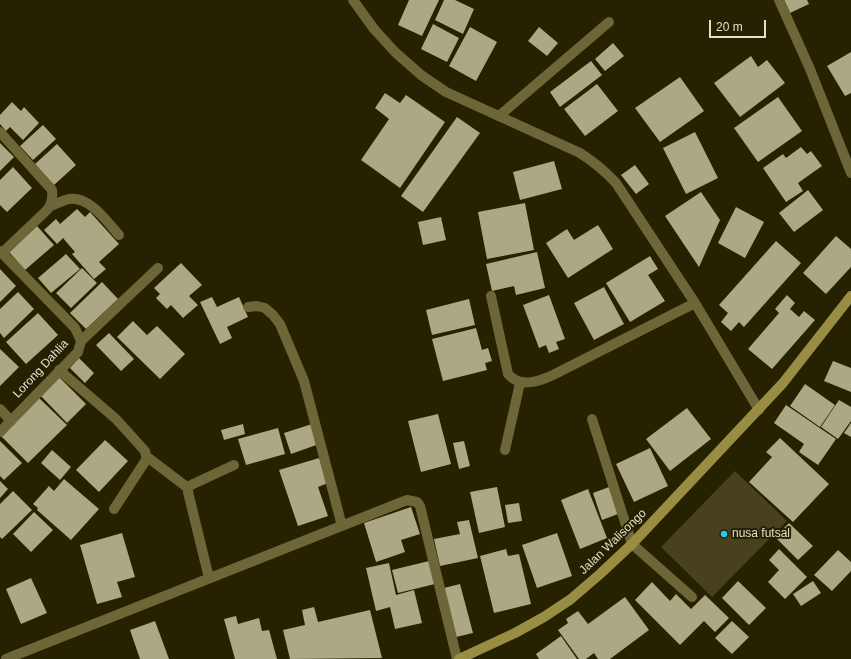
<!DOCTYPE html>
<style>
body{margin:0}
#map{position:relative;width:851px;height:659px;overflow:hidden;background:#262101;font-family:Arial,sans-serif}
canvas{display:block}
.scale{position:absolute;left:709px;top:20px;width:57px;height:18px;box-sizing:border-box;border:2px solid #e2dfcd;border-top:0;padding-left:5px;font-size:12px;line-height:14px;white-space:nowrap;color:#e2dfcd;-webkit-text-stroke:3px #262101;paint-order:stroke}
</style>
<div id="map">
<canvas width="851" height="659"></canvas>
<div class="scale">20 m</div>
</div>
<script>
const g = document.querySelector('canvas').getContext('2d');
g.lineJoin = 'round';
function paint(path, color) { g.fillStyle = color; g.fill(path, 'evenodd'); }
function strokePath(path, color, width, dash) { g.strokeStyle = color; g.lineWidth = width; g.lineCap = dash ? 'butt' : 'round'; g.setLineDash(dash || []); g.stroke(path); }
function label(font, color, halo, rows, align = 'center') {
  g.font = font + ' Arial,sans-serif'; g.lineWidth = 4; g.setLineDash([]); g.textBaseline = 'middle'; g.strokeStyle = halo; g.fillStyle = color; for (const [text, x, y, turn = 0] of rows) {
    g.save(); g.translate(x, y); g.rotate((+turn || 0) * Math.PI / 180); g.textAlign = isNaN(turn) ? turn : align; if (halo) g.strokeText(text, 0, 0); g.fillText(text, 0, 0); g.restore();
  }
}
const green = new Path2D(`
 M735 471 787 521 712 597 661 547Z`);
const building = new Path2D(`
 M409 0H439L422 36 398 25Z
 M444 0H455L474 9 463 34 435 20Z
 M784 0H807L809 4 790 13Z
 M433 24 459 38 447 62 421 49Z
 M470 27 497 42 476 81 449 66Z
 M539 27 558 43 547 56 528 41Z
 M613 43 624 56 605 71 595 59Z
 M851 52V93L845 96 827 66Z
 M751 56 758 67 767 60 785 83 740 117 714 83Z
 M591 61 602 75 560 107 550 92Z
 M680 77 704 111 660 142 635 108Z
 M597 84 618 111 585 136 564 109Z
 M385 93 400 103 406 95 445 122 400 188 361 160 389 119 375 108Z
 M778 97 802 131 758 162 734 128Z
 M12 102 21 111 24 107 39 123 23 140 10 127 6 131 0 124V115Z
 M457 117 480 133 423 212 401 196Z
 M43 125 56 139 33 160 20 146Z
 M695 132 718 178 686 194 663 148Z
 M0 143 14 157 0 171Z
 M57 144 76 165 54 185 35 164Z
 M801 147 807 154 811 151 822 166 798 183 803 191 786 202 763 168 783 154 786 158Z
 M554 161 562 189 520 200 513 172Z
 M635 165 649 184 636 194 621 175Z
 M13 167 32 188 7 212 0 205V180Z
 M808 190 823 210 794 232 779 213Z
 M701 192 720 220 699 267 665 216Z
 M525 203 534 250 487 259 478 212Z
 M736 207 764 222 745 258 718 243Z
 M77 209 85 217 90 212 119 244 99 262 106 269 94 279 72 254 75 252 63 238 57 244 44 230 56 219 60 224Z
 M441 217 446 240 423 245 418 222Z
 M598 225 613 249 568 278 546 243 567 229 574 240Z
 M37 226 54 245 25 270 9 252Z
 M836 236 851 249V267L826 294 803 273Z
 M776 241 801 263 744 327 739 322 731 331 721 322 728 313 719 305Z
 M537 252 545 288 516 295 514 286 492 291 486 264Z
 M66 254 80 269 51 293 38 278Z
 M650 256 658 269 648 275 665 301 630 322 606 283Z
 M181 263 202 285 189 296 198 305 183 318 171 305 167 309 156 298 160 294 154 288Z
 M82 268 97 283 71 308 56 293Z
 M0 269 16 286 0 302Z
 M102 282 118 299 86 329 70 313Z
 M604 287 624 324 594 340 574 303Z
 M18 292 34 309 4 338 0 333V309Z
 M549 295 565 339 556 342 559 349 549 353 546 345 539 348 523 305Z
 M787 295 795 303 790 309 799 317 804 311 815 320 772 369 748 349 779 313 775 309Z
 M212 297 217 307 239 297 248 317 227 327 232 338 220 344 200 302Z
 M469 299 475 325 432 335 426 310Z
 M38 313 58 335 26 364 6 342Z
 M133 321 147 335 157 326 185 354 160 379 117 337Z
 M476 328 482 350 488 348 492 361 485 363 487 370 443 381 432 339Z
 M109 333 134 359 121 371 96 345Z
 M0 349 19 367 0 386Z
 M79 358 94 373 85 383 70 368Z
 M833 361 851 368V392L824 381Z
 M58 376 86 404 67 423 39 394Z
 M805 384 835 405 820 427 790 406Z
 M38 397 67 425 28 463 0 435Z
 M839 400 851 407V421L838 439 821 427Z
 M786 405 836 439 818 465 799 452 804 444 774 423Z
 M687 408 711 439 670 471 646 439Z
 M438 414 451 464 421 472 408 421Z
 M851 423V437L844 433Z
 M243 424 245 434 224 440 221 430Z
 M312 424 319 444 291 454 284 433Z
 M278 428 285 454 246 465 238 439Z
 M780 438 829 484 793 522 749 482 772 457 766 452Z
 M105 440 128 461 99 492 76 470Z
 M0 441 22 463 4 480 0 476Z
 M464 441 470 466 459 469 453 443Z
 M650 448 668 486 634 502 616 464Z
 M52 450 71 467 60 480 41 463Z
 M319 458 328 483 318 487 328 516 298 526 279 470Z
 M64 479 99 509 71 540 37 510 38 508 33 504 49 486 54 491Z
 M0 481 8 489 0 498Z
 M497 487 505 527 479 533 470 492Z
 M609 487 618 514 602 520 593 493Z
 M588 489 607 538 580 549 561 500Z
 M13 491 32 510 2 539 0 537V504Z
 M519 503 522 521 508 523 505 505Z
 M411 507 420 534 401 540 405 552 376 562 364 523Z
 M34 512 53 530 31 552 13 534Z
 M469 520 478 558 440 566 434 539 460 534 457 522Z
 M789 523 813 546 798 560 775 537Z
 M122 533 135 577 117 582 122 597 97 604 80 545Z
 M557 533 572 576 537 588 522 545Z
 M506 549 508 556 519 554 531 604 494 613 480 556Z
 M779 549 807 577 785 599 768 582 779 570 769 560Z
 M838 550 851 562V571L832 591 814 575Z
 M429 561 435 584 398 593 392 570Z
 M389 563 396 595 414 590 422 623 395 629 390 607 376 611 366 568Z
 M31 578 47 613 21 624 6 589Z
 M738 581 766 608 749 625 722 598Z
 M813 581 821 593 801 606 793 594Z
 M652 582 670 601 676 594 691 609 705 595 729 618 715 632 704 621 680 645 635 600Z
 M460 584 473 633 456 637 444 588Z
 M625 597 649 630 610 659H598L594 653 586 659H579L558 630 568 623 566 619 578 611 588 624Z
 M314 607 318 622 370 610 382 658 290 659 283 630 305 625 302 610Z
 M236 616 238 624 259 618 262 631 269 630 277 659H235L224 619Z
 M155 621 169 659H140L130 630Z
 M732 621 749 637 732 654 715 638Z
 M561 636 577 659H539L536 654Z`);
const lane = new Path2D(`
 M499 116 609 22
 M592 419 632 544 692 597`);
const street = new Path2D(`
 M353 0 374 29 395 52 421 75 446 92 580 153C594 162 605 171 616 183L695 303 759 410
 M779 0 810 69 851 173
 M0 132 52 190C53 198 52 204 47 210L2 253
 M51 206C56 204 63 200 69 199 90 196 107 222 119 235
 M0 251 75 328 81 341 78 352 0 432
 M491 296 508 374C520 388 538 382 553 375L695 303
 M248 307 257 306 265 308 273 315 280 324 304 381 342 526
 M81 341 158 268
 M59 370 116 419 145 451 146 456V460L114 509
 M0 409 11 421
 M505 450 520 383
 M146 456 188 488
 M209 578 188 492V488L191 485 234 465
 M6 659 407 500 417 502 420 506 457 659`);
const secondary = new Path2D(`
 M459 659 515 633 544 617 571 599 600 574 632 544 783 383 851 296`);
const markers = [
 [724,534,4,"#20c9fd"]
];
const streetNames = [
 ["Lorong Dahlia",41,369,-47],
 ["Jalan Walisongo",613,542,-44]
];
const poiNames = [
 ["nusa futsal",732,534]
];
paint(green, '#47421d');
paint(building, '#ada884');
strokePath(lane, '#6d6639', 10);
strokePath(street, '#6d6639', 10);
strokePath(secondary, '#988d42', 10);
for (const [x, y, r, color] of markers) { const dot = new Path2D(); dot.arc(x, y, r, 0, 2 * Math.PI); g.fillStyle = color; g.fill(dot); strokePath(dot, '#262101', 1.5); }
label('12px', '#e2dfcd', '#262101', streetNames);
label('12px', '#e2dfcd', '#262101', poiNames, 'left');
</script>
